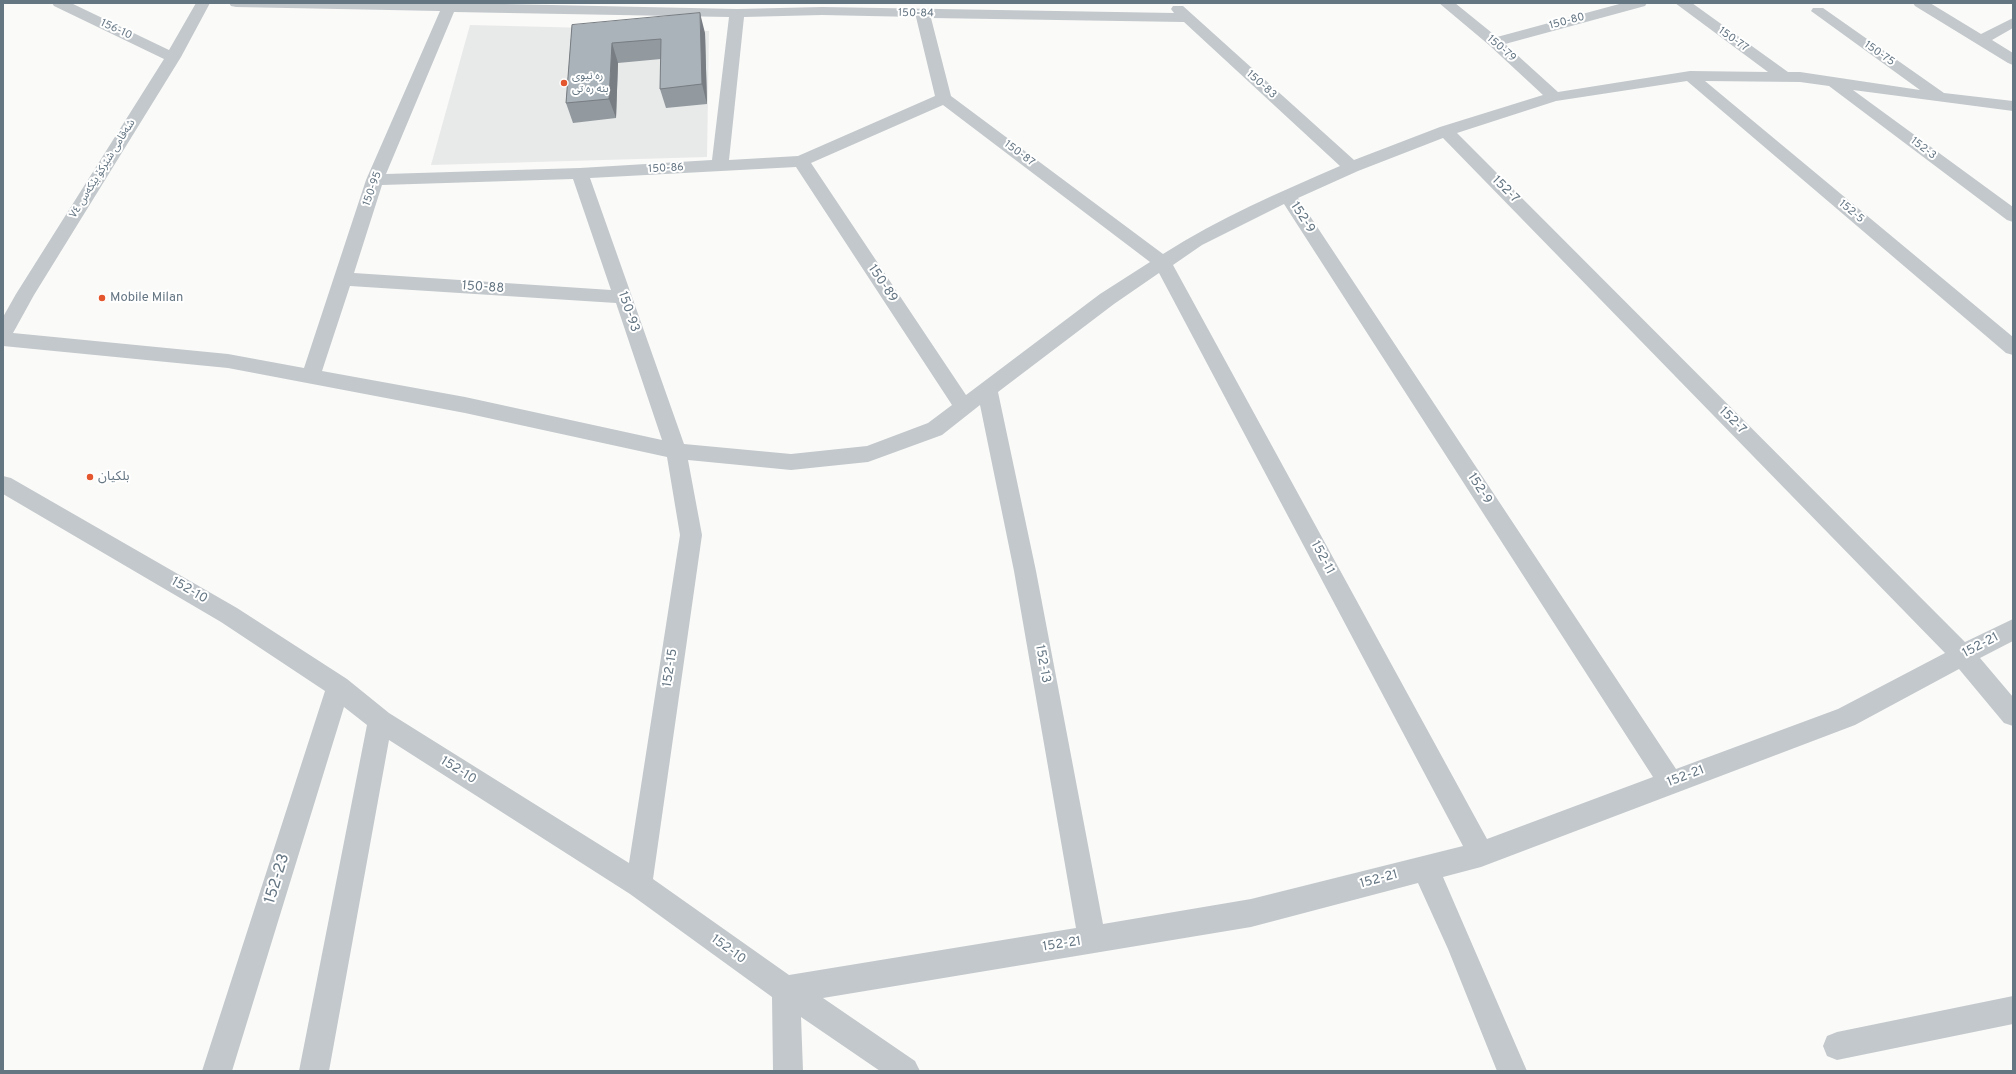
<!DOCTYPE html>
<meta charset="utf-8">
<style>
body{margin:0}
#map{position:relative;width:2016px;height:1074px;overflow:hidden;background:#fafaf8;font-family:Overpass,sans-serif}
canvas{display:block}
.frame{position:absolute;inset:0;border:4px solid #657683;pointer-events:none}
</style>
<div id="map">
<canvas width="2016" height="1074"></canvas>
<div class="frame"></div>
</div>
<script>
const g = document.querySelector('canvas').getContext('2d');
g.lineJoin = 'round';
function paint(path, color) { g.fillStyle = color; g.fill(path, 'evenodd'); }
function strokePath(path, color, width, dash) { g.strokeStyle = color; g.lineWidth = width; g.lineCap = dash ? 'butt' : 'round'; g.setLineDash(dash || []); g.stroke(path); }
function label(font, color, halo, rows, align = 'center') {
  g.font = font + ' Overpass,"Noto Sans Arabic",sans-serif'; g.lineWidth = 4; g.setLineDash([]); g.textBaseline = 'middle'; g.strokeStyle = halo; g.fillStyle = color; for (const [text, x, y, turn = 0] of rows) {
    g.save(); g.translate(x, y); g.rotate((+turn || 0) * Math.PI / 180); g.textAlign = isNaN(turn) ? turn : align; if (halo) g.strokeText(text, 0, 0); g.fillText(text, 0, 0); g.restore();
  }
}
const built = new Path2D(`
 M470 25 709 31 707 157 431 165Z`);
const minor = new Path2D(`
 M52 3H71L169 50 196 3H210L181 57 34 295 13 333 228 354 304 368 366 180 440 11 236 7 231 6 229 3H458L737 9 822 7 1174 13 1171 9 1173 6H1183L1354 160 1440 127 1543 95 1489 45 1439 3H1455L1497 37 1623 3H1647L1645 6 1505 44 1558 92 1690 71 1768 72 1675 3H1692L1788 72H1800L1920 90 1811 11 1813 8H1823L1944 93 2013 101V111L1853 90 2013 207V222L2007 220 1829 86 1800 82 1705 81 2013 337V355L2006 353 1687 81 1556 101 1457 133 1965 642 2013 619V641L1980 658 2013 697V726L2004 723 1959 669 1855 725 1481 867 1443 877 1527 1071H1497L1448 949 1418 883 1251 927 823 998 915 1061 920 1071H880L801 1017 803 1071H773L772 997 630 894 389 740 329 1071H299L367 725 344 707 232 1071H202L325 691 221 622 3 494V476L11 478 237 608 347 679 389 713 629 863 680 535 667 457 465 413 228 368 3 346V317L16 294 164 59 54 6ZM454 12 729 17 712 160 580 168 386 174ZM822 15 916 17 935 96 798 156 729 160 744 17ZM931 18 1184 22 1340 166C1280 192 1219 218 1163 254L951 96ZM943 105 1150 262 1100 294 966 395 811 163ZM1443 138 1945 653 1838 709 1676 769 1298 198 1358 171ZM796 167 952 405 928 423 867 446 791 454 684 444 590 178ZM573 179 611 290 354 273 382 185ZM1284 204 1653 777 1487 839 1173 265 1202 245ZM1159 273 1463 846 1251 899 1103 924 1036 571 998 392 1114 304ZM350 286 616 303 662 440 465 397 322 371ZM980 405 1014 571 1076 928 789 975 653 879 702 535 688 460 791 470 868 462 942 435Z
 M1913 3H1930L1981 34 2013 18V28L1992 40 2013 53V65L2008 63 1915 6Z
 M2013 996V1024L1837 1060 1827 1056 1823 1046 1827 1036 1837 1032Z`);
const wall = new Path2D(`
 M572 25 705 33 707 104 666 108 660 89 661 59 618 63 616 118 573 123 566 103Z`);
const shadedWall = new Path2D(`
 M700 13 705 33 707 104 702 84Z
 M612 43 618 63 616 118 609 99Z`);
const building = new Path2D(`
 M700 13 702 84 660 89 661 39 612 43 609 99 566 103 572 25Z`);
const markers = [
 [564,83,4,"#e4572e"],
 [102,298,4,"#e4572e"],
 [90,477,4,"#e4572e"]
];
const farStreetnames = [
 ["150-84",916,14,1],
 ["150-80",1567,22,-15],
 ["156-10",116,30,25],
 ["150-77",1733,40,35],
 ["150-79",1501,49,41],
 ["150-75",1879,54,35],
 ["150-83",1261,85,42],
 ["152-3",1923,149,37],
 ["150-87",1019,154,37],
 ["شەقامی شێرکۆ بێکەس ٧٤",103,169,-58],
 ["150-86",666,169,-3],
 ["150-95",373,189,-70],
 ["152-5",1851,212,40]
];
const farPoinames = [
 ["ره نیوی",572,77],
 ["بنه ره تی",572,90]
];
const streetNames = [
 ["152-7",1505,190,45],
 ["152-9",1302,218,57],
 ["150-89",882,284,56],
 ["150-88",483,288,4],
 ["150-93",628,312,71],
 ["152-7",1732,421,45],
 ["152-9",1479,489,57],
 ["152-11",1322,558,62],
 ["152-10",189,591,30],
 ["152-21",1981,646,-28],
 ["152-13",1042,664,80],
 ["152-15",671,668,-81],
 ["152-10",458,771,32],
 ["152-21",1686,777,-21],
 ["152-21",1379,880,-15],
 ["152-21",1062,945,-9],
 ["152-10",728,950,36]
];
const poiNames = [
 ["Mobile Milan",110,298],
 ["بلكيان",98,477]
];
const nearStreetnames = [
 ["152-23",278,879,-73]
];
paint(built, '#e8e9e9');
paint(minor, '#c3c8cc');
paint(wall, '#929a9f');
paint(shadedWall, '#777d82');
paint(building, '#aab3b9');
strokePath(building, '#777d82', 1);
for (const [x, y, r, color] of markers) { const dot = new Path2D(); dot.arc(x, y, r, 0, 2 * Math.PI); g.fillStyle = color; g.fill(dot); strokePath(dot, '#fff', 1.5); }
label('11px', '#657683', '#fff', farStreetnames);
label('11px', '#657683', '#fff', farPoinames, 'left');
label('13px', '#657683', '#fff', streetNames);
label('13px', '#657683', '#fff', poiNames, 'left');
label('16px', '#657683', '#fff', nearStreetnames);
</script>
